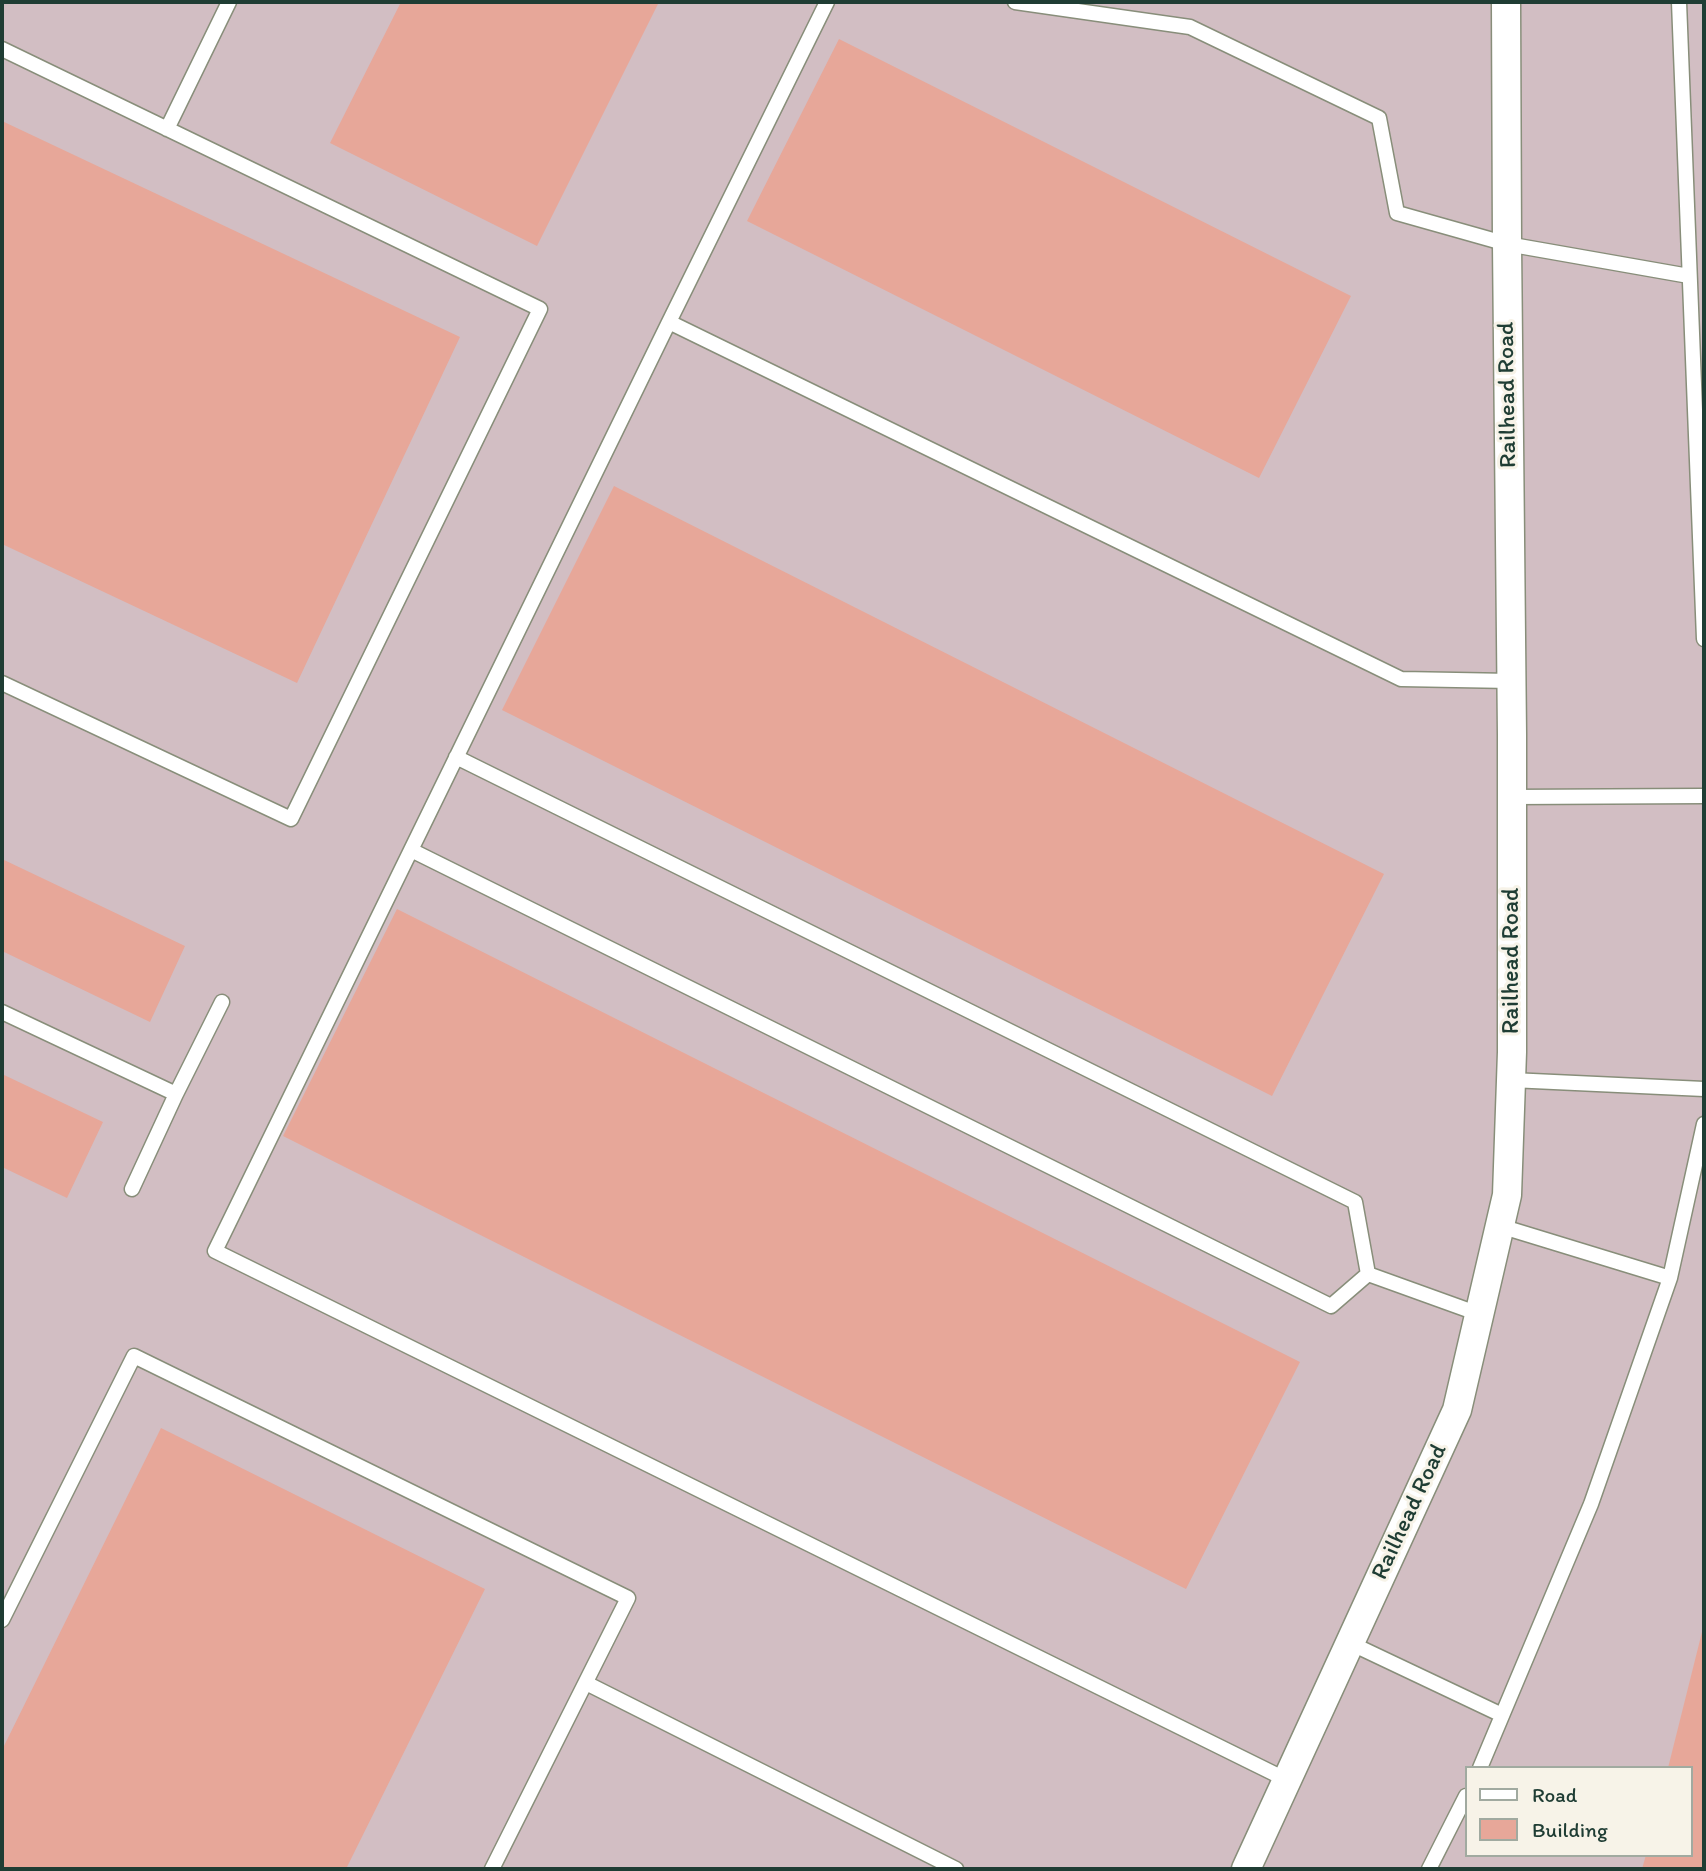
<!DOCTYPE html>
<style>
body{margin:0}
#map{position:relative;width:1706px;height:1871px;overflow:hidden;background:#f1debf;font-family:Itim,sans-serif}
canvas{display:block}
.frame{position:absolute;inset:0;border:4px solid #1f3d34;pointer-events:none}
.legend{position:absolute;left:1465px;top:1766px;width:228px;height:91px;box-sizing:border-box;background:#f7f3e8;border:2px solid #a1aaa0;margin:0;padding:9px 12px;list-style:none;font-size:21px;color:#1f3d34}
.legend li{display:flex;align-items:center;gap:14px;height:35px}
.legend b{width:35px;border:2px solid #a1aaa0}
</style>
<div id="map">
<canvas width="1706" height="1871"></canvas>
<div class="frame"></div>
<ul class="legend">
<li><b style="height:9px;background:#fff"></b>Road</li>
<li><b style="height:19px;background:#e7a799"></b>Building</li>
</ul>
</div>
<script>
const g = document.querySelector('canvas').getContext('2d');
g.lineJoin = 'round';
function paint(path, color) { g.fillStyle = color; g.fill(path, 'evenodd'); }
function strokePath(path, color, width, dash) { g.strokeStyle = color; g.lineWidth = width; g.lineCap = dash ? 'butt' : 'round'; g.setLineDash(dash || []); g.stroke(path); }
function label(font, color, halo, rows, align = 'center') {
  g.font = font + ' Itim,sans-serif'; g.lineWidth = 6; g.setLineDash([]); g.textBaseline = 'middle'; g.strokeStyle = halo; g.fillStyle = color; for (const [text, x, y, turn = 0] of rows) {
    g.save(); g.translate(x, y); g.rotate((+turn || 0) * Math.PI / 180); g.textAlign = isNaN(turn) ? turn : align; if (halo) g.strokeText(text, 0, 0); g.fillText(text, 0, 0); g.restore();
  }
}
const industrial = new Path2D(`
 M2 2H1704V1869H2ZM1466 1768H1690V1855H1466Z`);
const building = new Path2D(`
 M401 2H659L537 246 330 143Z
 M839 39 1351 296 1259 478 747 221Z
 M2 121 460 337 297 683 2 544Z
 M614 486 1384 874 1272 1096 502 710Z
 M2 859 185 946 150 1022 2 951Z
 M397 909 1300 1362 1186 1589 283 1136Z
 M2 1074 103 1122 67 1198 2 1167Z
 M161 1428 485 1589 346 1869H2V1750Z
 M1703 1628 1704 1869H1642L1646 1855H1690V1768H1668Z`);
const service = new Path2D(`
 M827 2 669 322 1401 679 1511 681
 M1015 2 1190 27 1379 118 1397 213 1507 244 1689 276
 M1679 2 1704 639
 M2 49 540 309 291 819 2 683
 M167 129 229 2
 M669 322 215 1251 1287 1780
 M456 757 1355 1202 1368 1274 1479 1314
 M1512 797 1704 796
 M411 850 1331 1306 1368 1274
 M2 1012 176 1094 222 1002
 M1511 1080 1704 1089
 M132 1189 176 1094
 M1500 1226 1670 1278
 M2 1620 134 1356 628 1598 492 1869
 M1350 1643 1502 1715
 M586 1683 956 1869
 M1480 1768 1591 1504 1670 1278 1704 1124
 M1429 1869 1466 1796`);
const minor = new Path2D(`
 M1246 1869 1457 1410 1507 1195 1512 1052V735L1507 244 1506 2`);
const streetNames = [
 ["Railhead Road",1508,395,-91],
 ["Railhead Road",1512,961,-90],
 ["Railhead Road",1410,1512,-65]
];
paint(industrial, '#d2bec3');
paint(building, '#e7a799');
strokePath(service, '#888e7a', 17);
strokePath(minor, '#888e7a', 31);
strokePath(service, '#fff', 14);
strokePath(minor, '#fff', 28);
label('24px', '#1f3d34', '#f7f3e8', streetNames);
</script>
